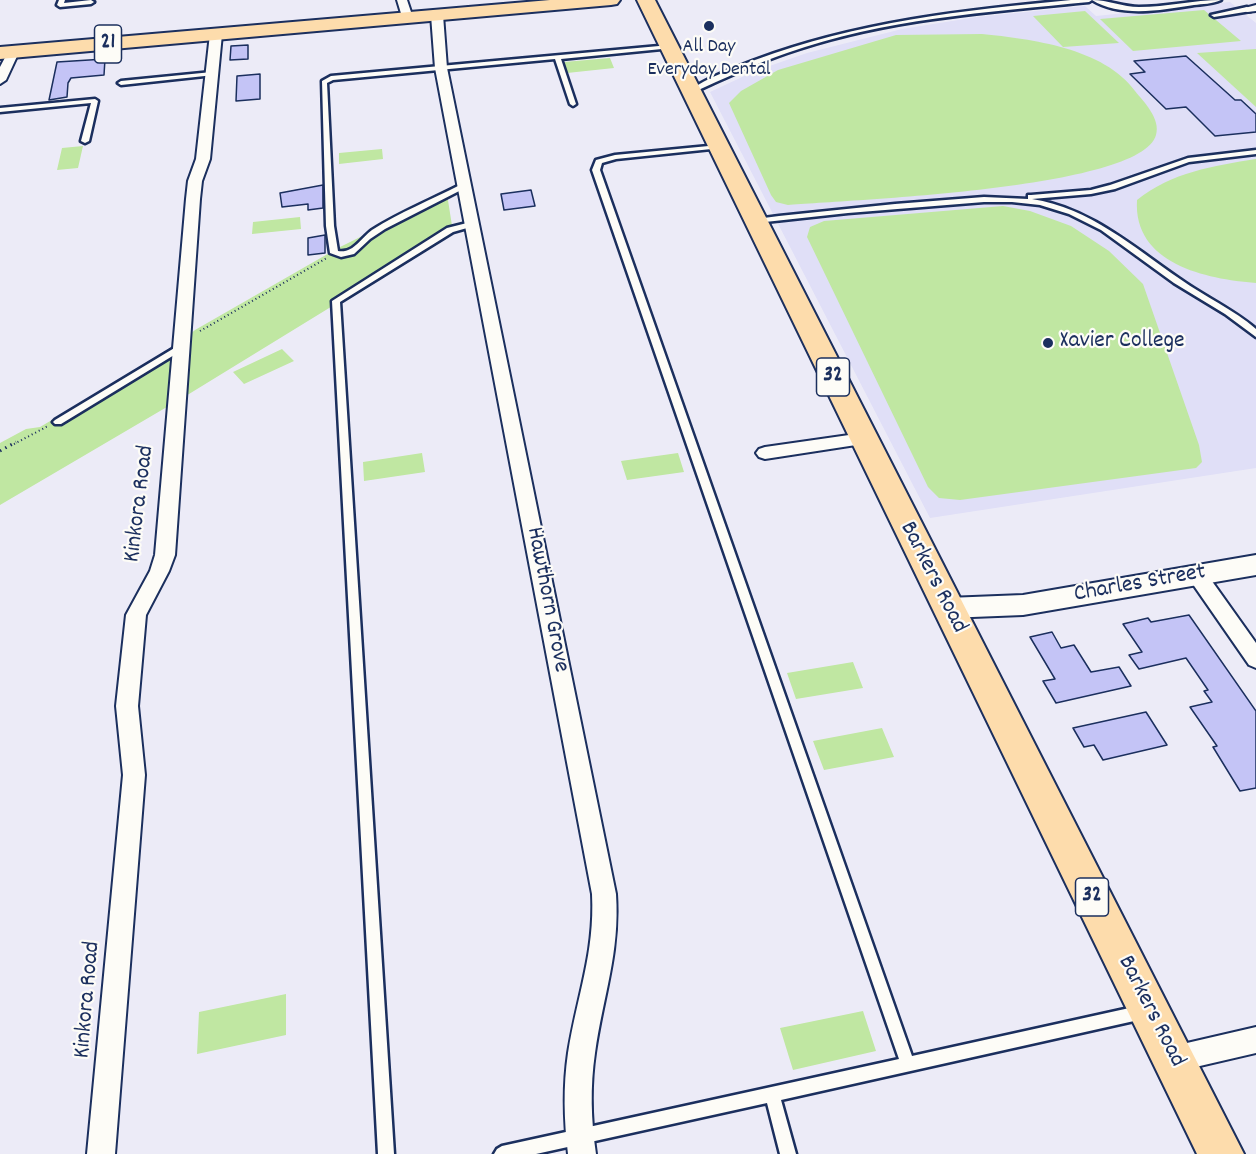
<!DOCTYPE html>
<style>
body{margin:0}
canvas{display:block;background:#ecebf7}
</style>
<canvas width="1256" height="1154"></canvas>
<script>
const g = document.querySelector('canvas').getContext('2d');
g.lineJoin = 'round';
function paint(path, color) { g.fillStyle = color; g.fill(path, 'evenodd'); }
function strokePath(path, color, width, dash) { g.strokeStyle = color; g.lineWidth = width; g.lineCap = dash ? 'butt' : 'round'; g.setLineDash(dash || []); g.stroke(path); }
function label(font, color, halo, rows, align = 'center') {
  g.font = font + ' Dekko,sans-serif'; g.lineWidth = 4.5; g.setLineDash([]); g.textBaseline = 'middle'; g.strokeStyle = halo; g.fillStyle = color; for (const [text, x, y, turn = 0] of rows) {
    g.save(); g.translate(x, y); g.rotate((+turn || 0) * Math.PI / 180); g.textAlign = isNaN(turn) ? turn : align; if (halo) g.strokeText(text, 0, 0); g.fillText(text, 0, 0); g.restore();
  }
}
const built = new Path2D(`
 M1230 2 1256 23V468L930 518 710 92 755 71 807 53 902 29 977 17 1085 6 1096 16Z`);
const green = new Path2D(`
 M1204 10 1241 41 1133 51 1100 19Z
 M1085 11 1119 43 1063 47 1033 16Z
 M982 34C1031 39 1104 48 1135 91 1144 102 1161 119 1156 135 1141 190 844 200 788 205L776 202 771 195 729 103 741 91 778 70 896 35Z
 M1256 49V107L1197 53Z
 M610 58 614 68 567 73 564 62Z
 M83 146 78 168 57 170 62 148Z
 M382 149 383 159 339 164V153Z
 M1256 159V283C1206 279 1133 264 1137 200 1172 172 1213 166 1256 159Z
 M447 194 453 232 189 394 0 505V443L26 429 40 427 171 350 195 330 338 248Z
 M1003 206 1030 211 1071 226 1109 251 1143 284 1199 445 1202 462 1196 468 960 500 939 498 928 487 807 237 810 227 824 221Z
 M300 217 301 229 252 234 253 222Z
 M282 349 294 361 244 384 233 372Z
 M422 453 425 472 364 481 363 462Z
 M678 453 684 472 627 480 621 461Z
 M853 662 863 688 796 699 787 673Z
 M882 728 894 757 824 770 813 741Z
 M286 994V1035L197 1054 199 1012Z
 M863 1011 876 1051 793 1070 780 1028Z`);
const building = new Path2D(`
 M248 45V59L230 60 231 46Z
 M1186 56 1235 100H1241L1256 114V132L1215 136 1186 107 1166 109 1130 74 1145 72 1134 61Z
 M105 59 104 75 71 78 68 83 67 97 49 100 57 62Z
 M260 74V99L236 101 237 76Z
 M323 185V208L308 210V204L282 207 280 193Z
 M531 190 535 206 504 210 501 194Z
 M325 235V253L308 255V238Z
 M1189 615 1256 711V788L1240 791 1213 747 1217 746 1190 707 1212 702 1204 691 1208 690 1186 658 1139 669 1129 655 1142 652 1123 624 1148 618 1151 622Z
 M1052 632 1061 648 1074 645 1091 672 1119 667 1131 686 1056 703 1043 681 1055 679 1030 637Z
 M1146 712 1167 745 1103 760 1094 745 1084 747 1073 728Z`);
const pathFar1 = new Path2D(`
 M200 331 327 258
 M14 444 48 426`);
const path = new Path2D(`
 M0 451 16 442`);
const service = new Path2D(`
 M59 0H65L64 3 91 0 94 2 91 4 60 7 57 5Z
 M1071 0H1092L1089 2C988 12 883 19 787 53 755 64 725 78 694 92L689 91C706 78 734 68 755 60 857 22 964 10 1071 0Z
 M1092 0C1108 0 1123 7 1139 7 1167 7 1194 0 1221 0 1213 4 1202 4 1194 5 1162 10 1121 18 1092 0Z
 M1247 7 1251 9V11L1214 17 1211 15Z
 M670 45 672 46V48L561 59 576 104 573 106 570 104 555 59 333 80 327 83 334 226 338 251C353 254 361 238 372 230 400 212 431 200 460 185L467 187 385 229 370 239 354 254 341 257 330 253 326 226 322 81 331 76Z
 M212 72 215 74 214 75 121 85 118 83 121 81Z
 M95 99 98 101 89 141 85 143 81 141 91 103 0 112V108Z
 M719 145 723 147 721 148 616 159 602 163 600 170 912 1056 1143 1005 1148 1007 1150 1012 1148 1017 1143 1019 781 1100 796 1154H780L767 1103 536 1154H494L497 1149 502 1146 899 1059 592 170 596 160 615 155Z
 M1256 150V154L1189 162 1115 189 1091 194 1032 199C1090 208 1133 247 1180 279 1205 297 1233 309 1256 329V337L1225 314 1174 283 1101 230 1069 214 1040 205 1012 202H984L848 213 756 223 752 221 756 219 779 216 895 204 984 197 1028 199V195H1031L1091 190 1110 185 1188 158Z
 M471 222H474V226L453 232 340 302 394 1154H378L332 301 447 228Z
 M181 344 185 347 184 349 61 424H55L53 422 55 420Z`);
const minor = new Path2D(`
 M397 0H407L413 18 411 20H403Z
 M1256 5V11L1247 12 1241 9Z
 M437 12 443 15 447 68 616 894C620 953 603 996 595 1053 590 1087 591 1120 596 1154H568C564 1120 563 1087 568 1053 577 996 595 953 592 894L435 68 431 15Z
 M216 31 222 34 210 159 202 181 200 199 175 555 169 571 146 615 138 706 145 775 115 1154H87L123 775 116 706 126 615 150 571 155 555 186 199 188 181 196 159 210 34Z
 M13 48 19 52 6 80 0 84V67L9 50Z
 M863 433 869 435 872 439 869 443 765 459 759 457 756 453 759 449 765 447Z
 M1197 567 1204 570 1256 643V668L1249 665 1190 580 1187 575 1190 570Z
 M1256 1027V1053L1174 1072 1165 1068 1161 1059 1165 1050 1174 1046Z`);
const tertiary = new Path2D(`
 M1256 555V575L1023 615 947 618 938 615 934 608 938 601 947 598 1023 595Z`);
const primary = new Path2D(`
 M550 0H620L617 4 611 5 0 59V47Z
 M637 0H655L1244 1154H1197Z`);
const markers = [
 [709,26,6,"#1b2f5e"],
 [1048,343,6,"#1b2f5e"]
];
const farPoinames = [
 ["All Day",709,48],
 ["Everyday Dental",709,71]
];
const shields = [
 [108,44,27],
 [833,377,33],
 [1092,897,33]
];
const shieldNames = [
 ["21",108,44],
 ["32",833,377],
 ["32",1092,897]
];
const poiNames = [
 ["Xavier College",1060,343]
];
const streetNames = [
 ["Kinkora Road",141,504,-83],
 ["Barkers Road",932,578,63],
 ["Charles Street",1140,585,-10],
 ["Hawthorn Grove",546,600,79],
 ["Kinkora Road",89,1000,-85],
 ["Barkers Road",1150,1012,63]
];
paint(built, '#e0dff7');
paint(green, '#c0e7a2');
paint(building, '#c4c4f6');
strokePath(building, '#1b2f5e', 1.5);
strokePath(service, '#1b2f5e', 5);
strokePath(minor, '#1b2f5e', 4);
strokePath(tertiary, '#1b2f5e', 4);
strokePath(primary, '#1b2f5e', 4);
strokePath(pathFar1, '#1b2f5e', 2, [1, 3]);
strokePath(path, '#1b2f5e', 3, [1.5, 4.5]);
paint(service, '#fdfcf7');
paint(minor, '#fdfcf7');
paint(tertiary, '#fdfcf7');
paint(primary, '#fddcac');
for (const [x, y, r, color] of markers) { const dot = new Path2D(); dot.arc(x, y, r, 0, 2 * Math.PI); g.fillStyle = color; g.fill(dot); strokePath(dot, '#fdfcf7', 2); }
label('20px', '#1b2f5e', '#fdfcf7', farPoinames);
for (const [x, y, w] of shields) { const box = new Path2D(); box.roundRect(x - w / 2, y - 19, w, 38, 4.5); g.fillStyle = '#fdfcf7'; g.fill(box); strokePath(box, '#1b2f5e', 1.5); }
label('bold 22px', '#1b2f5e', null, shieldNames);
label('24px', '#1b2f5e', '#fdfcf7', poiNames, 'left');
label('24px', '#1b2f5e', '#fdfcf7', streetNames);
</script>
